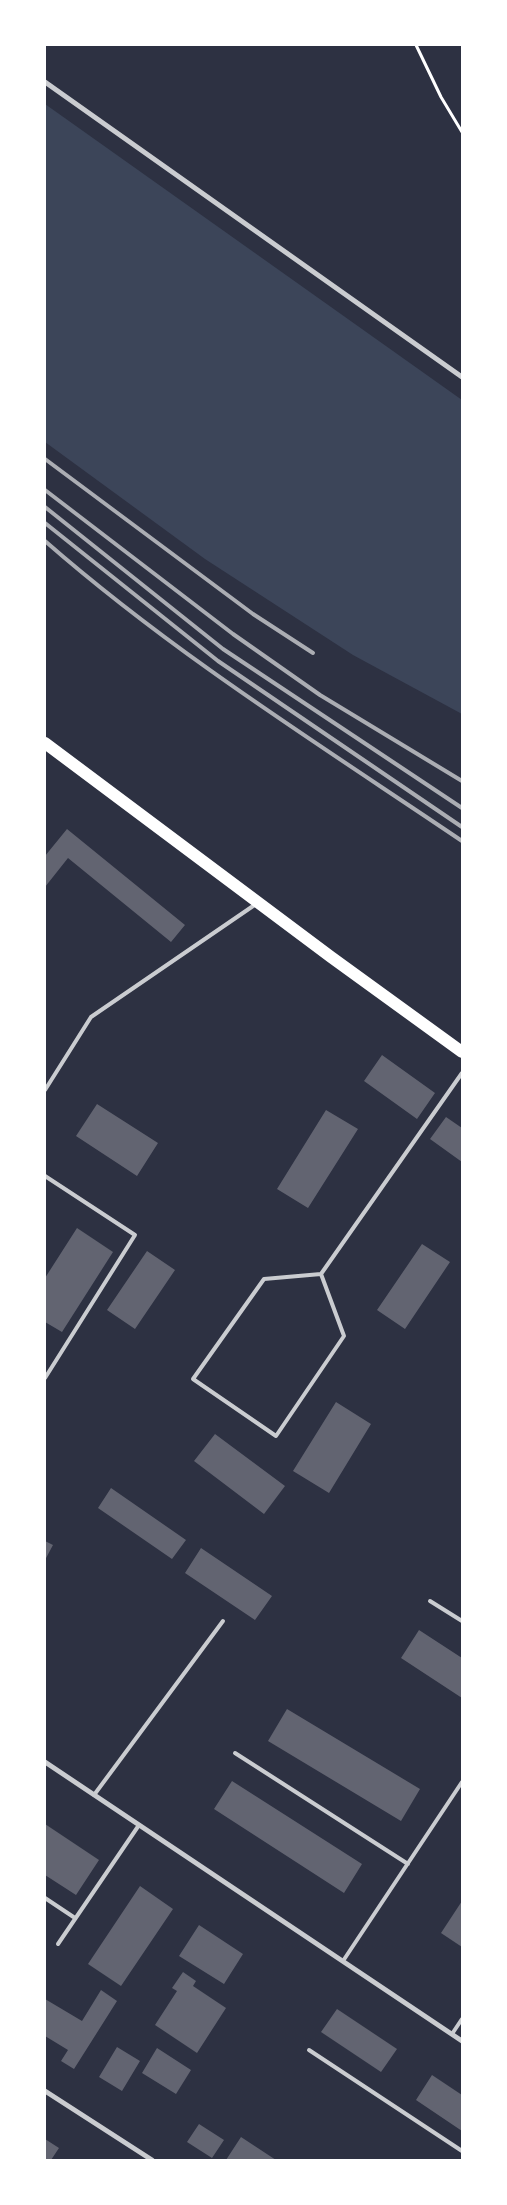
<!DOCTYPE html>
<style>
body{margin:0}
#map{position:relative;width:507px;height:2205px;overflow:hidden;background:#2d3142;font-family:"Exo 2",sans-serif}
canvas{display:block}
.frame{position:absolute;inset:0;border:46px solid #fff;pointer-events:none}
</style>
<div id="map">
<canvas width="507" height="2205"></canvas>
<div class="frame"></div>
</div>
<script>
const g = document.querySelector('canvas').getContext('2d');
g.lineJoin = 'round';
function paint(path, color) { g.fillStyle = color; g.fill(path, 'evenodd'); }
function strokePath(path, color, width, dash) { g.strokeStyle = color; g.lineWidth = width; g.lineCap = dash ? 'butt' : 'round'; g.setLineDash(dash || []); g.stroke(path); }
const green = new Path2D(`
 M45 104 462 400V714L353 655 205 559 45 442Z`);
const building = new Path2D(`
 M67 829 185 925 171 942 68 858 45 887V856Z
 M382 1055 435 1093 417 1119 364 1081Z
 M97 1104 158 1143 137 1176 76 1136Z
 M326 1110 358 1129 308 1208 277 1189Z
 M446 1117 462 1128V1162L430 1139Z
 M77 1228 113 1252 62 1332 45 1322V1278Z
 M422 1244 450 1262 405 1329 377 1310Z
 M147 1251 175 1270 135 1329 107 1310Z
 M336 1402 371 1424 329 1493 293 1471Z
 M215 1434 285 1486 264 1514 194 1461Z
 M111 1488 186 1540 172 1559 98 1508Z
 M45 1541 53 1545 45 1560Z
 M201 1548 272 1596 255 1620 185 1573Z
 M419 1630 462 1658V1698L401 1658Z
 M287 1709 420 1789 401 1821 268 1741Z
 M232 1781 362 1864 344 1893 214 1809Z
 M45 1824 99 1860 76 1895 45 1875Z
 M140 1886 173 1909 121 1986 88 1964Z
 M462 1901V1947L441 1933Z
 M199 1925 243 1954 224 1984 179 1956Z
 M183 1972 196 1981 193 1986 226 2008 197 2053 155 2025 177 1991 172 1988Z
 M101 1990 117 2001 74 2069 61 2061 68 2050 45 2036V1999L82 2021Z
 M337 2009 397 2049 381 2072 321 2032Z
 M117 2047 140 2061 122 2091 99 2077Z
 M157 2048 191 2070 176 2094 142 2073Z
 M432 2075 462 2095V2131L416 2100Z
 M199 2124 224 2140 212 2158 187 2142Z
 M241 2137 276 2160H226Z
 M45 2139 59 2148 51 2160H45Z`);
const path = new Path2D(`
 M416 45 441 97 462 132`);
const service = new Path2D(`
 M45 1090 91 1017 256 904
 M45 1176 135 1235 45 1378
 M321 1274 344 1336 276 1436 193 1379 264 1279 321 1274 462 1073
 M430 1601 462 1621
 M235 1753 408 1864
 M94 1795 223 1621
 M45 1898 75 1918
 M58 1944 139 1825
 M343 1961 462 1782
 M452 2034 462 2019
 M309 2050 462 2151`);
const minor = new Path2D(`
 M45 82 462 377
 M45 1762 462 2041
 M45 2091 152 2160`);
const primary = new Path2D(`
 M45 743 331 957 462 1052`);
const rail = new Path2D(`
 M45 459 253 614 313 653
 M45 490 233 634 320 695 462 781
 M45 507 223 649 462 808
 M45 523 218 661 462 827
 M45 541C174 654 320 745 462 841`);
paint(green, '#3c4559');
paint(building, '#626471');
strokePath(path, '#fff', 3);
strokePath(service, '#caccd0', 4);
strokePath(minor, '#caccd0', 5);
strokePath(primary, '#fff', 12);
strokePath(rail, '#abadb3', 4);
</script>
